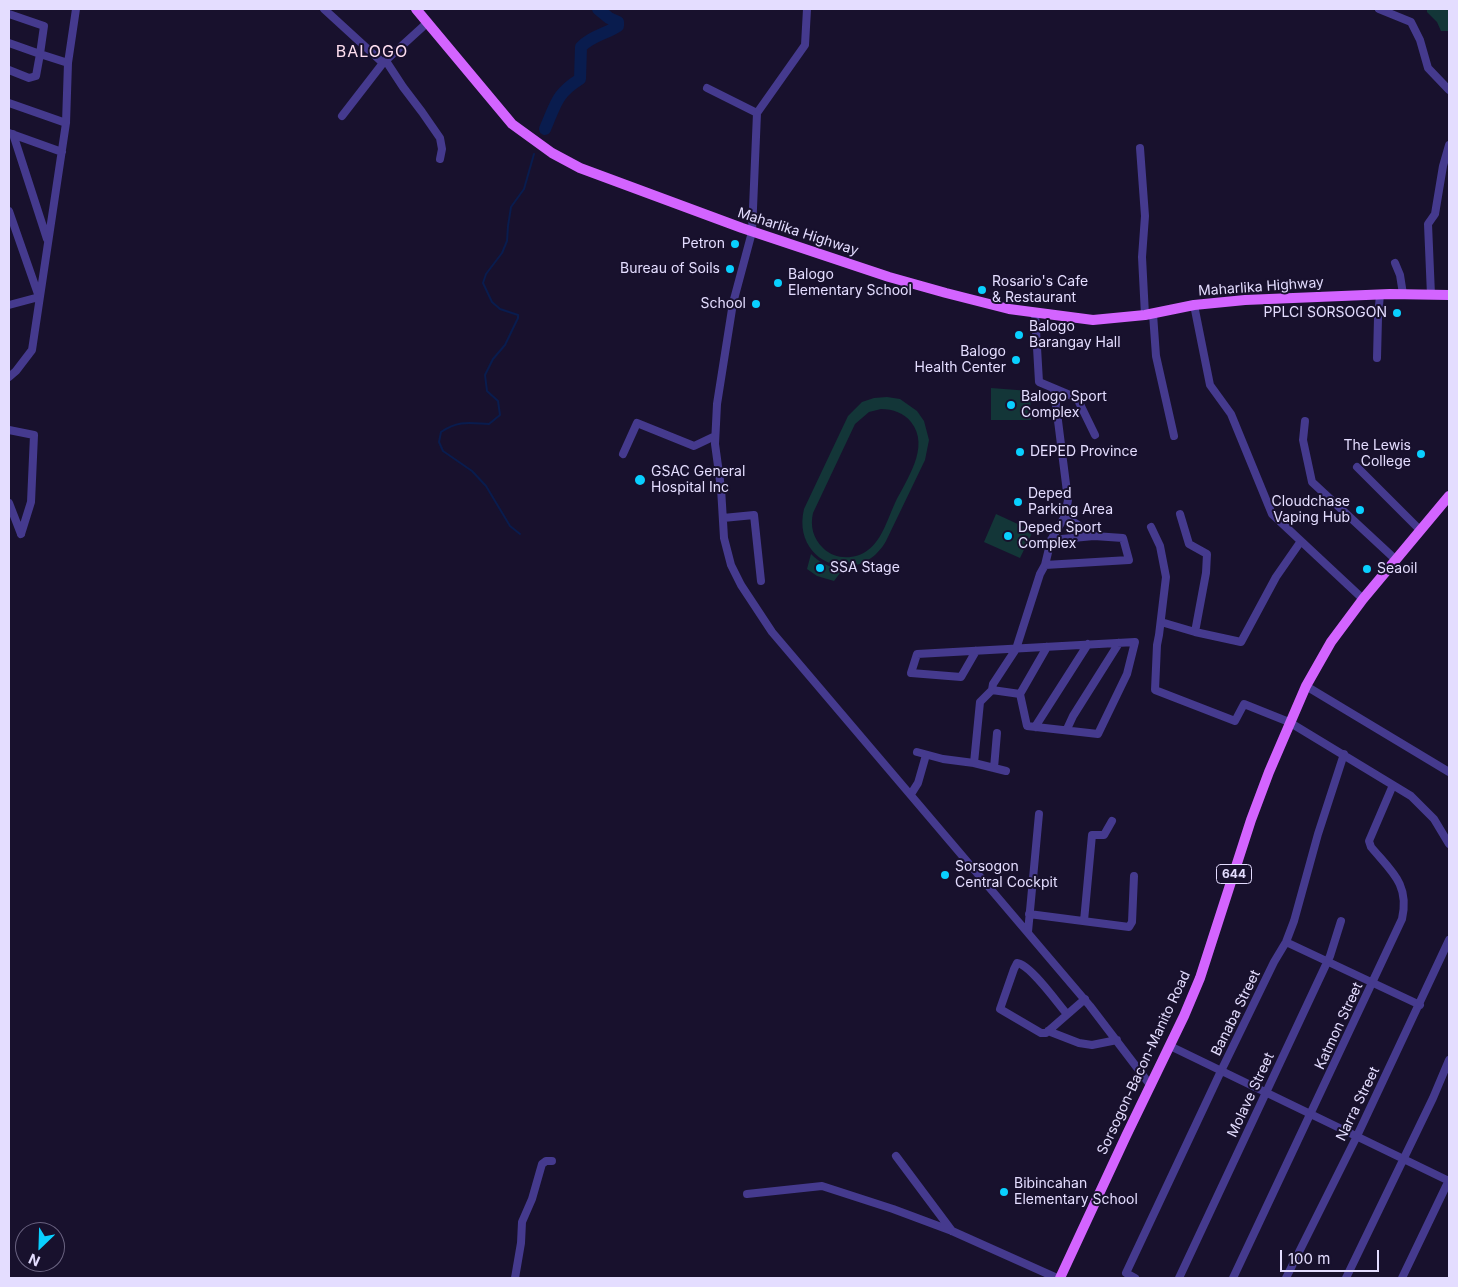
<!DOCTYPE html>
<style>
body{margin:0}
#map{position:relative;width:1458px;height:1287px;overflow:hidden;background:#18112d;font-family:Inter,sans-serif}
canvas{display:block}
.frame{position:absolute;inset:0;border:10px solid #e4ddff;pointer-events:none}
.north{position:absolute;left:15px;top:1222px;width:50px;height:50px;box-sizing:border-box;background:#18112d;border:1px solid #6a6381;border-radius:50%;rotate:204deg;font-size:14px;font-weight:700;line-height:20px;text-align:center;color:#e4ddff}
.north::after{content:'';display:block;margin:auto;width:18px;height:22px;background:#09d0ff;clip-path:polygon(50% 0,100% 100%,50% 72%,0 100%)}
.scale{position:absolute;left:1280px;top:1250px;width:99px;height:22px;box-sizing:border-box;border:2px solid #e4ddff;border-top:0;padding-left:6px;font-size:15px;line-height:18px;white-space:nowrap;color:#e4ddff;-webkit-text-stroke:4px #18112d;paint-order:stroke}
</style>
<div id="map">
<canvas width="1458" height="1287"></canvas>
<div class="frame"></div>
<div class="north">N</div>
<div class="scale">100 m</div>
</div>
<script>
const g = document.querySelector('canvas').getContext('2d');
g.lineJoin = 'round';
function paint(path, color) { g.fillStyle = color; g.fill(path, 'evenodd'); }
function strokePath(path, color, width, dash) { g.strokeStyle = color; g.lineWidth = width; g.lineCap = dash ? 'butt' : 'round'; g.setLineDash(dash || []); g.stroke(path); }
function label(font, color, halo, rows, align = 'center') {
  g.font = font + ' Inter,sans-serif'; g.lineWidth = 4; g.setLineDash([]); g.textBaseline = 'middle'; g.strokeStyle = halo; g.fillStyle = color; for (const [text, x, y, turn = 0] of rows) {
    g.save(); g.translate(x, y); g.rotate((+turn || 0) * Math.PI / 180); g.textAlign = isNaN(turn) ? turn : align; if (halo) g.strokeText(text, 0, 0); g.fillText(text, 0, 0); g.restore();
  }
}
const green = new Path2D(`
 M1427 9H1449V31H1441L1437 22 1427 12Z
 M991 388 1030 391 1031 420H991Z
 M887 397 900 399 917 411 924 421 929 440 925 460 886 541C859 589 791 563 804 509L848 416 862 402 874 398ZM881 409C893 409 904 413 911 422 931 447 906 480 895 503 888 518 882 540 868 550 855 560 835 560 823 548 813 538 810 526 813 513L855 424 869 412Z
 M996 514 1033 531 1020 558 984 542Z
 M811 554C820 563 830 568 843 569L834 581 817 576 807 569Z`);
const stream = new Path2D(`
 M520 534 510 526 486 486 472 471 443 451 439 442 441 432C459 420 469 423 489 424L500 415 498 401 487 391 485 375 493 359 505 345 518 318V315L500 309 492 302 483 283 486 274 502 253 507 241 508 226 511 207 524 189 534 154`);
const river = new Path2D(`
 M545 129C556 104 556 94 580 79L581 47C591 36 606 34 618 26V22L609 18 598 9`);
const minor = new Path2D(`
 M324 9 383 63
 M807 9 805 45 757 113 752 232 733 303 717 404 715 444 721 488 724 538 731 565 741 585 772 632 1090 1006 1151 1086
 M1379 9 1411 22 1420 40 1428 68 1449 90
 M9 14 44 26 40 54 9 43
 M386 61 403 87 422 112 440 138 442 149 440 159
 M9 70 29 78 36 76 40 54 68 63
 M707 88 757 113
 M9 103 66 123
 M342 116 383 63 428 22
 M9 133 62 152
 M13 134 47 239
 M1140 148 1145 216 1142 257 1145 315
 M9 211 39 297 9 305
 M1395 263 1400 275 1403 294
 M1431 295 1428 224 1435 214 1443 166 1449 145
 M1194 305 1210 385 1231 414 1272 514 1363 599
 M1035 313 1039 382 1077 398 1095 435
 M1153 314 1156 356 1174 436
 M1377 358 1378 318 1380 294
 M9 377 16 371 32 350 66 123 68 63 76 9
 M1305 421 1303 440 1312 482 1395 559
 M9 430 34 435 31 502 21 534
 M623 454 637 423 694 446 715 436
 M1357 467 1420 530
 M9 503 21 534
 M1180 514 1189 544 1207 554 1206 573 1195 632 1241 642 1276 577 1301 541
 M723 518 754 515 761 581
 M1151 527 1160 546 1166 577 1159 635 1157 645 1155 690 1235 721 1244 704 1289 722 1411 796 1434 819 1449 844
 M1051 540 1094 536
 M1045 565 1129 560 1123 538 1094 536 1065 516
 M1161 622 1195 632
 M976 651 961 677 911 673 917 654 1135 642 1127 674 1098 734 1027 726 1020 694 992 690
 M1306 686 1449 772
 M1020 694 1047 647
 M1035 727 1088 644
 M1067 729 1073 716 1119 643
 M917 752 943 759 974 763 1006 771
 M974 763 980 702 992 690 993 684 1016 649 1040 574 1045 565 1051 540 1065 516 1068 500 1054 389
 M994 768 997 733
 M911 794 918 783 926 755
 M1029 914 1129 927 1132 922 1134 876
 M1084 921 1092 835H1104L1112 821
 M1028 932 1039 814
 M1286 942 1420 1005
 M1067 1014C1058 1004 1030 964 1017 963L1014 969 1000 1009 1041 1033H1046L1085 999
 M1048 1031 1079 1043 1092 1045 1117 1040
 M1170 1046 1449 1181
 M896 1156 952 1231
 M747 1194 822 1186 893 1209 952 1231 1057 1278
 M515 1278 521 1243 522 1222 532 1199 542 1164 546 1161H552
 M1135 1278 1126 1273 1221 1071 1274 962 1286 942 1294 921 1318 834 1344 754
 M1179 1278 1330 956 1341 921
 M1233 1278 1402 919C1410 884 1391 871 1371 847L1369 841 1393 785
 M1286 1278 1357 1136 1449 940
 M1346 1278 1433 1098 1449 1060
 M1402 1278 1449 1180`);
const major = new Path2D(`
 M416 9 512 124 552 153 580 168 742 228 889 277 946 293 1009 309 1093 320 1145 315 1194 305 1245 300 1390 294 1449 295
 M1060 1278 1126 1136 1184 1016 1200 978 1251 820 1269 772 1306 686 1331 642 1363 599 1449 496`);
const markers = [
 [735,244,5,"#09d0ff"],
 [730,269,5,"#09d0ff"],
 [778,283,5,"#09d0ff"],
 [982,290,5,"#09d0ff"],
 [756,304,5,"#09d0ff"],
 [1397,313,5,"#09d0ff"],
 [1019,335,5,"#09d0ff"],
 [1016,360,5,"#09d0ff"],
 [1011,405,5,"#09d0ff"],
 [1020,452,5,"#09d0ff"],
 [1421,454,5,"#09d0ff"],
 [640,480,6,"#09d0ff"],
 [1018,502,5,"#09d0ff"],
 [1360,510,5,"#09d0ff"],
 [1008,536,5,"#09d0ff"],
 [820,568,5,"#09d0ff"],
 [1367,569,5,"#09d0ff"],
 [945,875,5,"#09d0ff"],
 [1004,1192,5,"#09d0ff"]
];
const shields = [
 [1234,874,35]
];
const shieldNames = [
 ["644",1234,874]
];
const streetNames = [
 ["Maharlika Highway",798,232,18],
 ["Maharlika Highway",1261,287,-4],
 ["Banaba Street",1236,1013,-64],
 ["Katmon Street",1339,1026,-65],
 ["Sorsogon-Bacon-Manito Road",1144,1063,-65],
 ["Molave Street",1251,1095,-65],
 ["Narra Street",1358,1104,-64]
];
const poiNames = [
 ["Petron",725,244,"right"],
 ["Bureau of Soils",720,269,"right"],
 ["Balogo",788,275],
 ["Elementary School",788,291],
 ["Rosario's Cafe",992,282],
 ["& Restaurant",992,298],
 ["School",746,304,"right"],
 ["PPLCI SORSOGON",1387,313,"right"],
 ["Balogo",1029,327],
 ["Barangay Hall",1029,343],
 ["Balogo",1006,352,"right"],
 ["Health Center",1006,368,"right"],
 ["Balogo Sport",1021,397],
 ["Complex",1021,413],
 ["The Lewis",1411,446,"right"],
 ["College",1411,462,"right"],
 ["DEPED Province",1030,452],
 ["GSAC General",651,472],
 ["Hospital Inc",651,488],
 ["Deped",1028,494],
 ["Parking Area",1028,510],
 ["Cloudchase",1350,502,"right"],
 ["Vaping Hub",1350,518,"right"],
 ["Deped Sport",1018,528],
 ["Complex",1018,544],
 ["SSA Stage",830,568],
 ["Seaoil",1377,569],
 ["Sorsogon",955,867],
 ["Central Cockpit",955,883],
 ["Bibincahan",1014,1184],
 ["Elementary School",1014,1200]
];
const quarterNames = [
 ["BALOGO",372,52]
];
paint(green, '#133638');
strokePath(stream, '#091c4e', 2);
strokePath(river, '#091c4e', 12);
strokePath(minor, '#453a8e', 8);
strokePath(major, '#d364ff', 10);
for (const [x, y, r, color] of markers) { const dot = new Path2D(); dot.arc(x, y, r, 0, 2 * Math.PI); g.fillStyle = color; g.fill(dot); strokePath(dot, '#18112d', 2); }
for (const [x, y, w] of shields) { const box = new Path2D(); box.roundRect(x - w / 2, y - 9.5, w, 19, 4); g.fillStyle = '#18112d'; g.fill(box); strokePath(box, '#e4ddff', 1); }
label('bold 12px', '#e4ddff', null, shieldNames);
label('14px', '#e4ddff', '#18112d', streetNames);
label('14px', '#e4ddff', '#18112d', poiNames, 'left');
g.letterSpacing = '1px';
label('16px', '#ffdff0', '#18112d', quarterNames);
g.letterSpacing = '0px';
</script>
